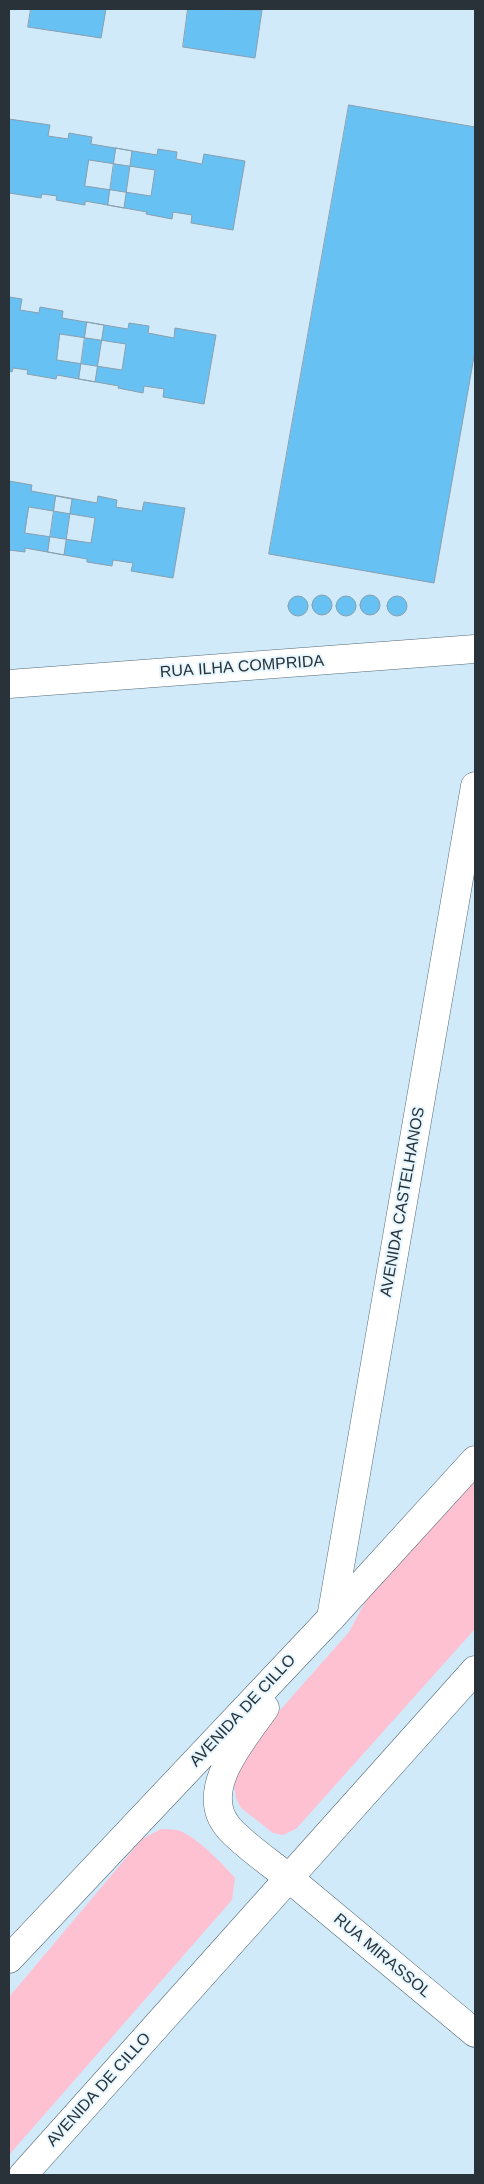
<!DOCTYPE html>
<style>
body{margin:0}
#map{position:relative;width:484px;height:2184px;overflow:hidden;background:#d1eafa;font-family:Arial,sans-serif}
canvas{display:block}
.frame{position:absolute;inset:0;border:10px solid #283238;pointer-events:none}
</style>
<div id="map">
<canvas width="484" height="2184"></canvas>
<div class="frame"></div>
</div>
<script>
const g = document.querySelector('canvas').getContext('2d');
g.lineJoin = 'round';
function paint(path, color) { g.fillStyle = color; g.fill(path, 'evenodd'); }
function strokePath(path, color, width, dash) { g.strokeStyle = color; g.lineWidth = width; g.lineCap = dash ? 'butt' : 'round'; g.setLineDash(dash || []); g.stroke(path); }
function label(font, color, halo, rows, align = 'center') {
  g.font = font + ' Arial,sans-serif'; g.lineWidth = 4; g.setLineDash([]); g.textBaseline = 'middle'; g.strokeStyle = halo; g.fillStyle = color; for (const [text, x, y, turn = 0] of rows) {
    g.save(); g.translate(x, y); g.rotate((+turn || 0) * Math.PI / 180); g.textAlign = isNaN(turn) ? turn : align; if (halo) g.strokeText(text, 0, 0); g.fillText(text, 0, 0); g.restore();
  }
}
const green = new Path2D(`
 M475 1478V1629L296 1829 283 1835 273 1833 241 1808 236 1798 233 1778 266 1726 349 1632 379 1576Z
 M161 1829C166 1829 172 1829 177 1830 194 1834 223 1864 235 1878L232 1900 9 2155V1997L142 1839Z`);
const building = new Path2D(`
 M31 9H106L101 38 28 27Z
 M188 9 262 10 255 58 183 47Z
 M349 105 475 127V351L434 583 269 554Z
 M9 119 50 125 48 136 68 139 69 133 92 137 91 144 157 155 158 149 177 152 176 159 202 164 204 154 245 161 233 230 191 223 192 215 173 212 172 219 146 214 147 212 85 201V205L56 200 57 196 42 194 41 198 9 193Z
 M116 148 132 151 124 208 108 205Z
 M89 160 155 170 151 196 85 186Z
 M9 297 22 299 20 310 39 313 40 307 63 311 62 318 128 329 129 323 149 326 148 333 174 338 175 328 216 335 204 404 163 397 164 389 144 386 143 393 118 388 119 386 79 379 57 375 56 379 27 374 28 370 13 368 12 372 9 371Z
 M87 322 104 325 95 382 79 379Z
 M60 334 126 344 122 370 57 360Z
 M9 481 32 485 31 491 97 503 98 496 117 500 116 507 142 511 144 502 185 508 173 578 131 571 133 563 113 560 112 566 87 562V559L25 548V552L9 550Z
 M56 496 72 499 64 555 48 552Z
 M29 507 95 518 91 543 25 533Z
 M360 605a10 10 0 1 1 20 0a10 10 0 1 1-20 0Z
 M312 605a10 10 0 1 1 20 0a10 10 0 1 1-20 0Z
 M336 606a10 10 0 1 1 20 0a10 10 0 1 1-20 0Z
 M288 606a10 10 0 1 1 20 0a10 10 0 1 1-20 0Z
 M387 606a10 10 0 1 1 20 0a10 10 0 1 1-20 0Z`);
const street = new Path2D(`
 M9 684 475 649
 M290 1879 475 2033`);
const secondary = new Path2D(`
 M331 1618 475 786`);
const primary = new Path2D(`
 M265 1708C244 1738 197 1790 228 1827 241 1843 272 1864 290 1879
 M9 1959 331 1618 475 1460
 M23 2175 475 1670`);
const streetNames = [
 ["RUA ILHA COMPRIDA",242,667,-4],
 ["AVENIDA CASTELHANOS",403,1202,-80],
 ["AVENIDA DE CILLO",243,1711,-47],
 ["RUA MIRASSOL",382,1956,40],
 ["AVENIDA DE CILLO",99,2090,-48]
];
paint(green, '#fec1d2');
paint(building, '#67c1f3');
strokePath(building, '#889fae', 1);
strokePath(street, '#536976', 29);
strokePath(secondary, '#536976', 29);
strokePath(primary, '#536976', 29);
strokePath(street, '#fff', 28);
strokePath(secondary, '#fff', 28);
strokePath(primary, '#fff', 28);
label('16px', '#283238', '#e6f6ff', streetNames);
</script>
